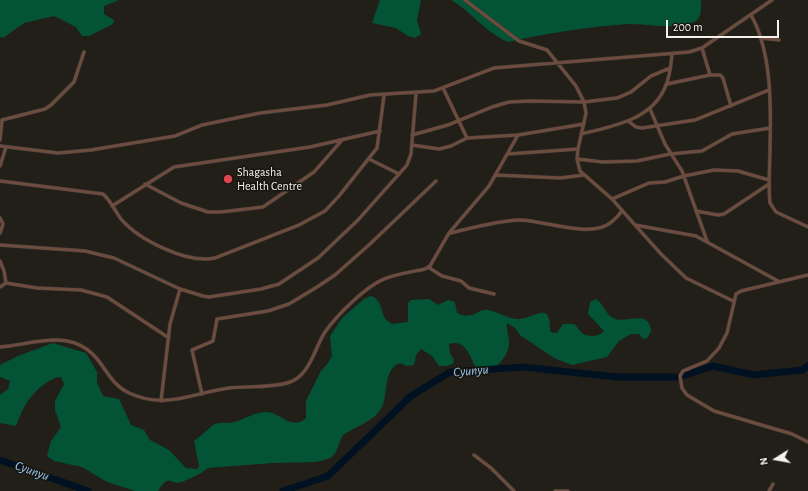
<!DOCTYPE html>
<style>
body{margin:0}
#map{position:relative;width:808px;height:491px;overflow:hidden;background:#221f18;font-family:"Alegreya Sans",sans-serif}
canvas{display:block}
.north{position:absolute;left:756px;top:439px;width:40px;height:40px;-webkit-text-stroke:3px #19150f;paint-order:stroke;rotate:259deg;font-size:11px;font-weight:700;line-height:16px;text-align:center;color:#f5f2ee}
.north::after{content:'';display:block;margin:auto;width:14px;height:18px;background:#f5f2ee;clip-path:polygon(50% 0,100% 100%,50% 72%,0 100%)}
.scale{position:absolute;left:666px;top:20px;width:113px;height:18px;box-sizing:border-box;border:2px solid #f5f2ee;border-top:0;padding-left:5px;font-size:12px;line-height:14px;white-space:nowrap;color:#f5f2ee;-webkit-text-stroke:3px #19150f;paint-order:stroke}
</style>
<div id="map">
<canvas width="808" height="491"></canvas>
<div class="north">N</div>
<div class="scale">200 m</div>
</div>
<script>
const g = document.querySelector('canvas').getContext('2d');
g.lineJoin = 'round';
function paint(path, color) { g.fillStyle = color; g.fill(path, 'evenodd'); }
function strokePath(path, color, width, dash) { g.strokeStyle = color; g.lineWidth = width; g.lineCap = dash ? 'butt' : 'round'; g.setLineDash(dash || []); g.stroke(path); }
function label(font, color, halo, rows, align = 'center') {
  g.font = font + ' "Alegreya Sans",sans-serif'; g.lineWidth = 3; g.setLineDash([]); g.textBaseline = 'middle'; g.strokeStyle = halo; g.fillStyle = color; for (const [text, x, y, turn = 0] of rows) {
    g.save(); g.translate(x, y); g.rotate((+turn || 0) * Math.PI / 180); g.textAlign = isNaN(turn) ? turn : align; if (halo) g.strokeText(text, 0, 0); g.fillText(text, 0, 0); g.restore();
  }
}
const forest = new Path2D(`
 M0 0H119L104 6V14L114 20 113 24 89 36H82L76 27 54 16 24 23 3 38 0 37Z
 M380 0H421L417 20 421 34 415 38 408 36 396 28 372 23Z
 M451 0H701C701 8 702 18 694 22 674 31 649 23 628 24 587 27 548 33 508 42 486 33 472 12 451 0Z
 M371 296C382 300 381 312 386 320L392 324 408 322V303L411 300 429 299 438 305 448 300 455 302 457 313C473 321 478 308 489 310 498 312 511 320 519 319 534 319 551 299 550 331L553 333H557L563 324C579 323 574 325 583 334 590 337 599 337 604 331L588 314 590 302 596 299C604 304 605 314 613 318 626 325 650 307 651 332L647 338 643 339 639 334H631L619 341 607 357 572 365 554 358 520 335 515 328 507 323C506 330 509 335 509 342 510 356 493 373 480 373 470 363 469 338 449 344L450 353 454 360 453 364 446 366H439L432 356 421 349 416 355 414 365 407 366 400 363C383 369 388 395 382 407 373 423 355 426 342 436L336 452 331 458 316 462 273 463 208 468C201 474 191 478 182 482 170 486 170 472 158 491H135L107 482 82 467 54 461 47 456 51 441 61 427 55 410V401L64 384 61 377C55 377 51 380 46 383 30 394 23 407 16 426L0 423V395L8 389 10 381 0 377V365L18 356 53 343 86 353 97 372V383L103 396 119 399 131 425 144 430 150 440 169 450 186 468 197 469 199 466 194 441C201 436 207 430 213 425 219 421 228 424 234 422 246 419 254 412 267 412 281 413 291 431 306 418V401L321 371 328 363 332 356 330 336 343 317 364 299Z`);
const river = new Path2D(`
 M683 376 713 366 754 375 802 370 808 366
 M0 460 88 491
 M283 491 328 476 411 396 450 372 523 367 616 377H676`);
const minor = new Path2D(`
 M465 0 519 41 547 50 576 86 584 102 586 113 578 149 577 159 580 171 612 199 635 225 696 236 778 281
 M751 15C772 52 771 107 770 148 770 166 768 185 770 203L776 212 808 227
 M761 38 779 40
 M702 48 710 75
 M667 84 710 75H720L723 78 731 106
 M443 88 467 138
 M650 109 665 144 682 171 707 241
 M628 121 636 127 642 128 695 120 769 90
 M581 134C613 126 653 120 666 85 670 76 671 64 672 55
 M412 135 448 125 492 107 509 102 530 101 584 102 617 98 631 92 651 76 670 68
 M0 140 2 120 45 109 51 105 74 82 84 52
 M412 145 439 149 451 146 467 138 518 135 584 124
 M0 146 58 153 91 150 175 136 202 125 260 113 327 105 370 95 434 91 494 68 689 52 702 48 772 0
 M508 154 578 149
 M369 159 399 174
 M577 159 603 162 637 161 670 154 702 151 732 134 770 128
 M0 166 6 147
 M496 175 560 178 584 175
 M0 181 103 194C111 201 115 211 121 219 139 240 187 264 215 258L299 225 325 211 339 196 377 148 384 96
 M145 184 181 203 208 212H221L263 207 314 172 343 139
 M612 199 649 183 665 182 684 176 714 170 738 171 769 180
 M112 206 174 167 310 147 380 131
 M696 211 718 215 724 214 769 184
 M0 218 3 224 0 233
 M635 225 661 254 686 278 733 301
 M450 233C472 228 496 221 519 220 543 220 585 237 607 225 613 222 618 216 622 211
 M0 245 85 251 114 258 180 289 203 296 209 297 261 289 279 284 318 258 358 220 407 165 411 154 416 94
 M0 261 4 271 6 283 0 287
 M428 267 442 276 461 281 469 288 494 294
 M808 275 741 291 736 294 727 333 719 348 707 361 683 371 680 376 682 388 687 395 714 411 792 434 808 442
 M6 283 37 288 81 290 107 297 169 338
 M0 347C35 344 72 327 98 360 108 373 114 386 129 393 166 410 192 393 229 388 248 386 269 388 287 383 310 377 314 349 325 332 337 315 365 287 384 279 396 274 411 272 425 269L430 266 449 233 489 186 518 135
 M202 394 192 350 213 341 217 319 268 311 289 304 317 287 335 275 370 244 436 181
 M161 401 170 324 180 289
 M474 455 491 468 514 491
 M555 491H568
 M769 491 773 484`);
const markers = [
 [228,179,5,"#e0444e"]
];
const poiNames = [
 ["Shagasha",237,172],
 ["Health Centre",237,186]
];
const waterNames = [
 ["Cyunyu",471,371,-5],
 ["Cyunyu",32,471,20]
];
paint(forest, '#035436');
strokePath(river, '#001222', 7);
strokePath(minor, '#403d36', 4);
strokePath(minor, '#6d4c3f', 3);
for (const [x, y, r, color] of markers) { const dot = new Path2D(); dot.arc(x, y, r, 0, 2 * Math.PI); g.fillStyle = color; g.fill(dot); strokePath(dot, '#19150f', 1.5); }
label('12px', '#f5f2ee', '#19150f', poiNames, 'left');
label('italic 13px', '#97cdf9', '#19150f', waterNames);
</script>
